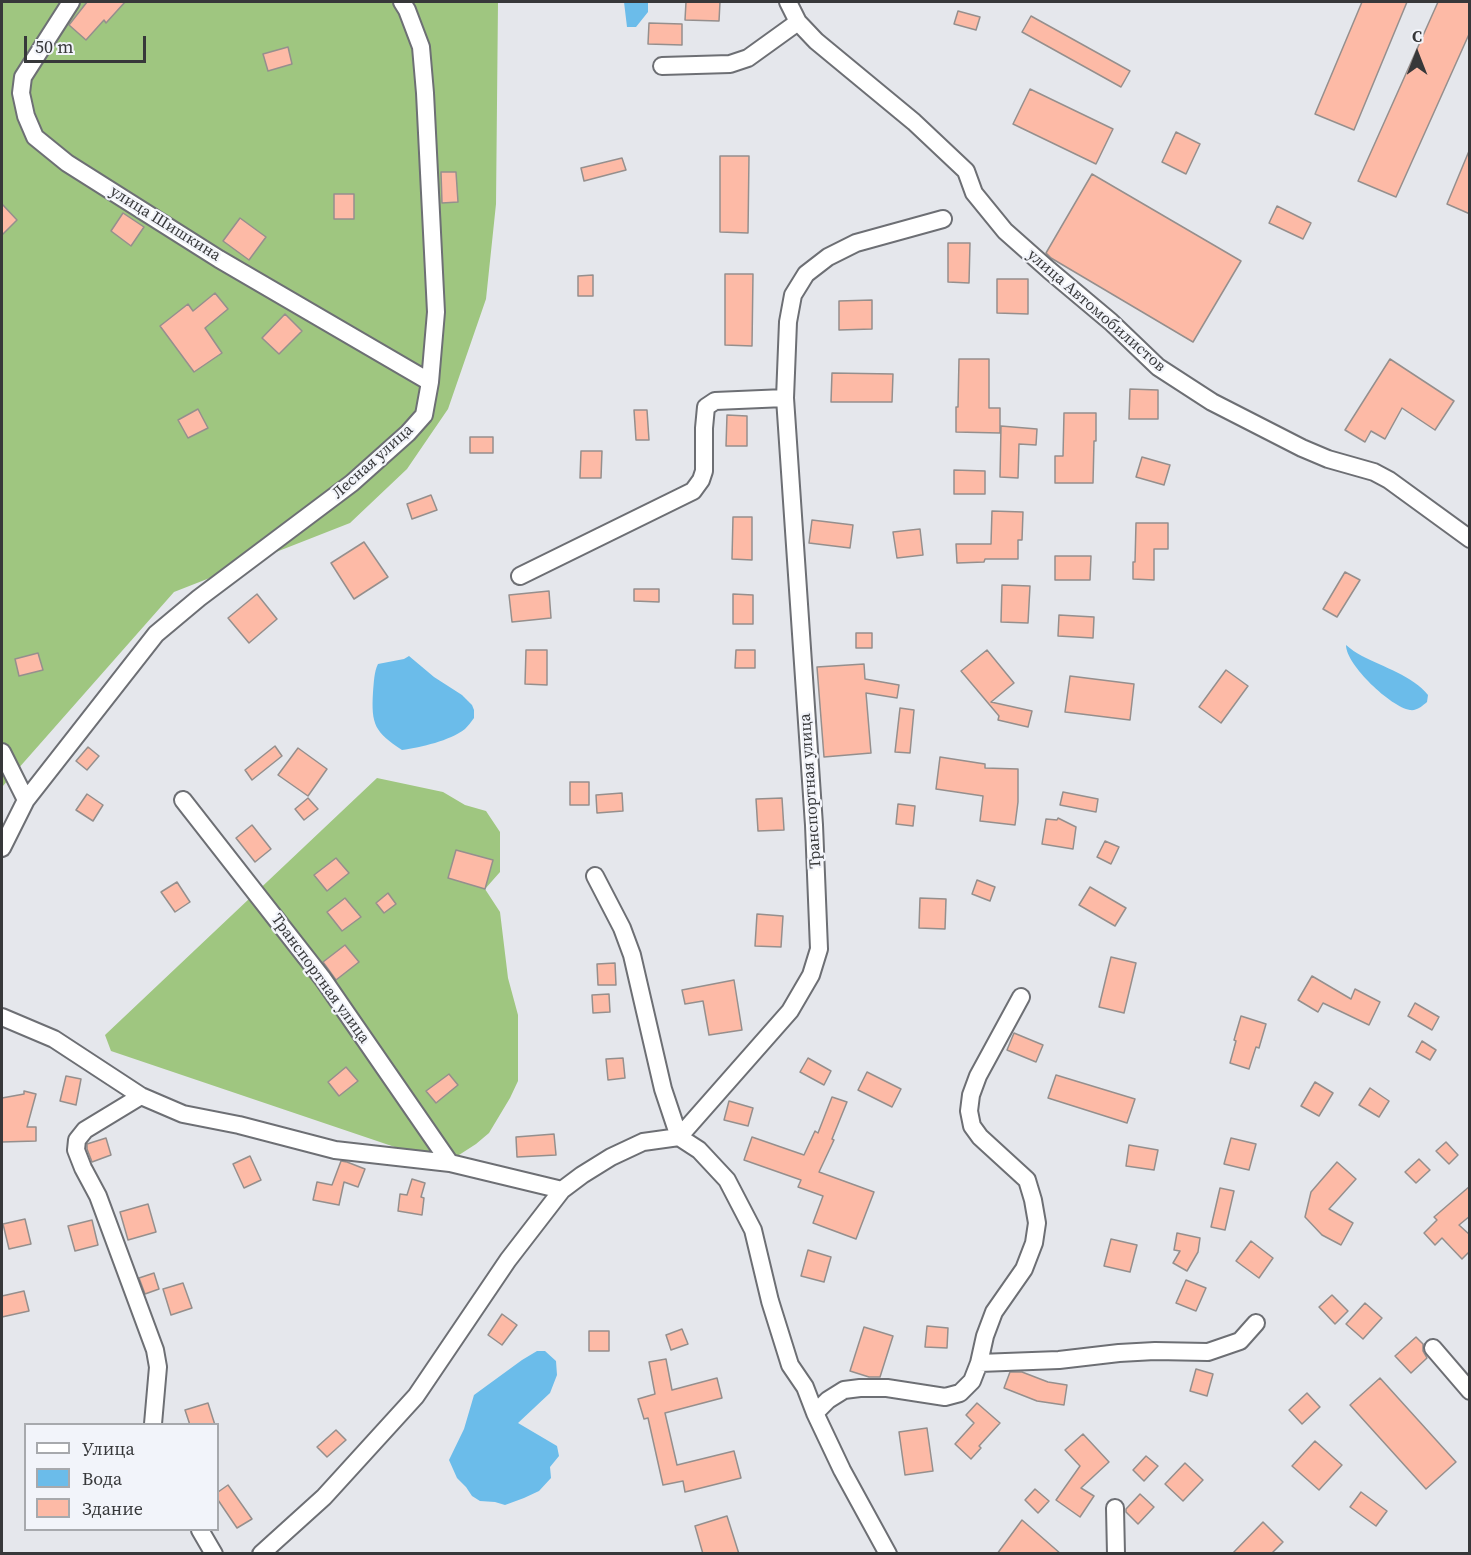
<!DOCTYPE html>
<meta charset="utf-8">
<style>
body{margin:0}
#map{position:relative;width:1471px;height:1555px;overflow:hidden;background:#e5e7ec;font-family:"Source Serif 4",serif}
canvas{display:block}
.frame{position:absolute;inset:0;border:3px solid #37383a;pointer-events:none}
.legend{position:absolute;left:24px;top:1423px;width:195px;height:108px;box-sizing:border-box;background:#f2f4fa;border:2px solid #a7a9ad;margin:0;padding:8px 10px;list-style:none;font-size:18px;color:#37383a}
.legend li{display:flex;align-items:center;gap:12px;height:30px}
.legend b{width:30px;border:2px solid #a7a9ad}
.north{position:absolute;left:1387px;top:24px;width:60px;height:60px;-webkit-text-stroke:4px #f2f4fa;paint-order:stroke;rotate:0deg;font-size:16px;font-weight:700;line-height:24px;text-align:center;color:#37383a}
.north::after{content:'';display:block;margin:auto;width:21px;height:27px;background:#37383a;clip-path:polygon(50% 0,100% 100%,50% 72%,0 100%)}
.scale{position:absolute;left:24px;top:36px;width:122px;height:27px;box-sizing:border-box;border:3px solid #37383a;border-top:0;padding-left:8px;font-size:18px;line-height:21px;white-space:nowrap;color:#37383a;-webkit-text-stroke:4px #f2f4fa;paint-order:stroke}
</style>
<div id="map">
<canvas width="1471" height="1555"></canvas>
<div class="frame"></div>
<ul class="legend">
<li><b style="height:8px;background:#fff"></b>Улица</li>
<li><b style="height:16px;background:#6bbcea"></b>Вода</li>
<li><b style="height:16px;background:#fdbaa6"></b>Здание</li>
</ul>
<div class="north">С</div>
<div class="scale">50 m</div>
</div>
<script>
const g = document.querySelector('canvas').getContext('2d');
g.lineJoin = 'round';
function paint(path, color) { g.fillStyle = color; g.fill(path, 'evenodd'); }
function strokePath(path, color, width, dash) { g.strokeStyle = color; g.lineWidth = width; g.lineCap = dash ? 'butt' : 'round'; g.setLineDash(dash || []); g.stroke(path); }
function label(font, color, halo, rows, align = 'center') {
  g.font = font + ' "Source Serif 4",serif'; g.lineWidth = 4.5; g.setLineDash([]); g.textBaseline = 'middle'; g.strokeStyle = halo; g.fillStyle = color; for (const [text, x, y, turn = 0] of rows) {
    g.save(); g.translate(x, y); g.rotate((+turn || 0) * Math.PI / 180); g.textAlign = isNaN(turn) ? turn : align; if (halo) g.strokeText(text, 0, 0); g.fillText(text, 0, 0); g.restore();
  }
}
const forest = new Path2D(`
 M2 2H498L496 204 486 299 448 409 407 469 350 523 174 592 2 787Z
 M377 778 443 792 465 805 486 811 500 832V872L485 889 500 912 508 978 518 1015V1081L510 1098 489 1133 476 1144 445 1164 111 1051 105 1035Z`);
const water = new Path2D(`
 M624 2H648V12L636 27H627Z
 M1346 645C1351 649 1356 653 1362 656 1383 667 1413 676 1428 695L1427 702C1422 706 1417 711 1410 710 1391 707 1346 665 1346 645Z
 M409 656 434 677 462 695 472 705 474 710V718C471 722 468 726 465 729 449 741 422 747 402 750 375 732 371 725 373 692 374 682 374 672 378 664L404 659Z
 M537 1351H545L556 1361 557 1375 550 1393 518 1423 557 1446 559 1456 550 1467 551 1478 539 1491 524 1498 505 1505 495 1502 480 1501 472 1496 466 1487 457 1478 449 1460 464 1429 474 1395 522 1360Z`);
const building = new Path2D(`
 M87 2H125L106 23 104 20 86 40 69 25Z
 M686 2H720L719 21 685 20Z
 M1362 2H1407L1354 130 1315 114Z
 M1438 2H1470V32L1396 197 1358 181Z
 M958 11 980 17 976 30 954 24Z
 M1031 16 1130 71 1121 87 1022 32Z
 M649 23 682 24V45L648 44Z
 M288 47 292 64 268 71 263 54Z
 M1030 89 1113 129 1096 164 1013 124Z
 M1176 132 1200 144 1186 174 1162 162Z
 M1469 151H1470V214L1447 204Z
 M720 156H749L748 233 720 232Z
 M622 158 626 170 584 181 581 168Z
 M441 172H456L458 202 442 203Z
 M1092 174 1241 261 1193 342 1051 258 1046 253Z
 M334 194H354V219H334Z
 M2 204 17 220 2 235Z
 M1277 206 1311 223 1303 239 1269 223Z
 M123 213 144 227 131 246 111 231Z
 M240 218 266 237 249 260 223 241Z
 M948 243H970L969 283 948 282Z
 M725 274H753L752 346 725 345Z
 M593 275V296H578V276Z
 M997 279H1028V314L997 313Z
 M215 293 228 309 205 328 222 353 194 372 160 326 188 304 193 311Z
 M872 300V329L839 330V301Z
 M285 314 302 331 279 354 262 338Z
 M959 359H989V408H1000V433L956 432V407H958Z
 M1390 359 1454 401 1435 430 1402 408 1385 439 1371 431 1365 442 1345 430Z
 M832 373 893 374 892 402H831Z
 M1130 389 1158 390V419H1129Z
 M198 409 208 428 188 438 178 420Z
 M634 410H647L649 440H636Z
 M1064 413H1096V441H1094L1093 483H1055V456H1063Z
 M727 415 747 416V446H726Z
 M1001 426 1037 429 1036 445 1019 444 1018 478 1000 477Z
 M470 437H493V453H470Z
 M581 451H602L601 478H580Z
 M1142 457 1170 465 1164 485 1136 477Z
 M954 470 985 471V494H954Z
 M431 495 437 510 412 519 407 504Z
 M992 511 1023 512 1022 540H1018V559H985L984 562 957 563 956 544H991Z
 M733 517H752V560L732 559Z
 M812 520 853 525 850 548 809 543Z
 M1136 523H1168V549H1154V580L1133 579V562H1135Z
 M920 529 923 555 897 558 893 532Z
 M364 542 388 577 354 599 331 563Z
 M1055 556H1091L1090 580H1055Z
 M1345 572 1360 580 1337 617 1323 609Z
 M1002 585 1030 586 1028 623 1001 622Z
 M634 589H659V602L634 601Z
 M549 591 551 618 512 622 509 595Z
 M257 594 277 619 249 643 228 618Z
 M733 594 753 595V624H733Z
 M1059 615 1094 617 1093 638 1058 636Z
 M856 633H872V648H856Z
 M526 650H547V685L525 684Z
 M736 650H755V668H735Z
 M987 650 1014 683 991 702 1032 711 1028 727 998 720 999 716 961 671Z
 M38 653 43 670 19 676 15 659Z
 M864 664 865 679 899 685 897 698 866 693 871 753 824 757 817 667Z
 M1226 670 1248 686 1221 723 1199 707Z
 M1070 676 1134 684 1130 720 1065 712Z
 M900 708 914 710 910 753 895 752Z
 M275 746 282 756 252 780 245 770Z
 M88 747 99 756 87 770 76 761Z
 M298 748 327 769 308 796 278 775Z
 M940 757 985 764V768L1018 769V802L1015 825 980 821 983 796 936 789Z
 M570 782H589V805H570Z
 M1063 792 1098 799 1096 812 1060 805Z
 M622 793 623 811 597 813 596 795Z
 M87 794 103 805 93 821 76 810Z
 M308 798 318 809 304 820 295 809Z
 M782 798 784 830 758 831 756 799Z
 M898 804 915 806 913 826 896 824Z
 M1058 818 1076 827 1073 849 1042 844 1046 819 1057 820Z
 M252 825 271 849 255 862 236 838Z
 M1105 841 1119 847 1111 864 1097 857Z
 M456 850 493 860 485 889 448 878Z
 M336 858 349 873 327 891 314 875Z
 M977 880 995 887 990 901 972 894Z
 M177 882 190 902 175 912 161 892Z
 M1090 887 1126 908 1115 926 1079 905Z
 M388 893 396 904 384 913 376 903Z
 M345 898 361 917 342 931 327 912Z
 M920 898 946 899 945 929 919 928Z
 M757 914 783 916 781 947 755 946Z
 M345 945 359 962 336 980 323 962Z
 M1111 957 1136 963 1124 1013 1099 1007Z
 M615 963 616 985H598L597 964Z
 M1312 976 1351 999 1355 989 1380 1002 1369 1025 1323 1003 1318 1012 1298 1000Z
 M734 980 742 1030 709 1035 703 1001 685 1004 682 990Z
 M609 994 610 1012 593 1013 592 995Z
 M1415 1003 1439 1017 1432 1030 1408 1016Z
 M1241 1016 1266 1024 1259 1048 1256 1047 1249 1069 1230 1063 1236 1041 1234 1040Z
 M1014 1033 1043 1045 1036 1062 1007 1050Z
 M1422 1041 1436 1050 1430 1060 1416 1052Z
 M623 1058 625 1078 608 1080 606 1059Z
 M808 1058 831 1071 824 1085 800 1072Z
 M346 1067 358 1081 339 1096 328 1082Z
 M867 1072 901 1089 892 1107 858 1090Z
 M449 1074 458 1085 436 1103 426 1091Z
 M1056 1075 1135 1099 1127 1123 1048 1098Z
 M66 1076 81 1079 76 1105 60 1101Z
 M1315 1082 1333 1093 1319 1116 1301 1106Z
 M1370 1088 1389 1101 1379 1117 1359 1105Z
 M24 1091 36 1094 27 1127H36V1141L2 1142V1098L24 1094Z
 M832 1097 847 1102 832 1139 834 1140 819 1172 874 1192 856 1239 813 1223 823 1196 798 1187 801 1180 744 1160 752 1137 804 1155 815 1131 818 1133Z
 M729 1101 753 1108 748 1126 724 1120Z
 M554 1134 556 1155 517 1157 516 1137Z
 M106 1138 111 1155 92 1162 87 1149V1144Z
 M1231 1138 1256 1144 1249 1170 1224 1164Z
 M1446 1142 1458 1155 1449 1164 1436 1151Z
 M1129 1145 1158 1150 1154 1170 1126 1166Z
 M250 1156 261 1180 244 1188 233 1164Z
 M1419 1159 1430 1170 1416 1183 1405 1172Z
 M341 1161 347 1162 365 1169 358 1187 344 1182 339 1205 313 1200 317 1182 332 1185Z
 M1337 1162 1356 1179 1329 1209 1353 1223 1341 1245 1322 1235 1305 1217 1311 1192Z
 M412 1179 425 1183 421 1197 424 1198 422 1215 398 1211 400 1194 407 1195Z
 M1470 1186V1216L1459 1225 1470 1235V1251L1462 1259 1442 1238 1435 1245 1424 1233 1437 1220 1434 1217Z
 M1220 1188 1234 1191 1225 1230 1211 1227Z
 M148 1204 156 1232 128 1240 120 1212Z
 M25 1219 31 1244 9 1249 3 1224Z
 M92 1220 98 1245 75 1251 68 1226Z
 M1177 1233 1200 1238 1198 1252 1187 1271 1173 1263 1180 1251 1174 1250Z
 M1111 1239 1137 1245 1130 1272 1104 1266Z
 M1251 1241 1273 1258 1259 1278 1236 1261Z
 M808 1250 831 1257 824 1282 801 1276Z
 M154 1273 159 1289 145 1294 139 1278Z
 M1186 1280 1206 1288 1196 1311 1176 1303Z
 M183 1283 192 1308 171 1315 163 1289Z
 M24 1291 29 1311 2 1317V1296Z
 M1332 1295 1348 1311 1335 1324 1319 1307Z
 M1365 1303 1382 1318 1363 1339 1346 1324Z
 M502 1314 517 1325 502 1345 488 1335Z
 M927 1326 948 1328 947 1348 925 1347Z
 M864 1327 893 1336 880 1377H869L850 1371Z
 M682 1329 688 1344 671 1350 666 1335Z
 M589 1331H609V1351H589Z
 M1416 1337 1423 1344V1351L1427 1358 1411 1373 1395 1356Z
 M666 1359 672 1390 717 1378 722 1398 665 1413 677 1465 734 1451 741 1478 685 1492 683 1481 663 1485 648 1418 644 1419 638 1399 655 1394 649 1362Z
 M1196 1369 1213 1374 1207 1396 1190 1391Z
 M1010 1372H1022L1048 1382 1067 1385 1064 1405 1037 1401 1004 1388Z
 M1380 1378 1456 1462 1426 1489 1350 1405Z
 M1307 1393 1320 1407 1302 1424 1289 1410Z
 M208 1403 215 1425H190L185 1410Z
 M977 1403 1000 1423 979 1446 981 1448 971 1459 955 1444 974 1423 966 1415Z
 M927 1428 933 1471 905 1475 899 1432Z
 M336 1430 346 1440 327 1457 317 1447Z
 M1083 1434 1109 1462 1081 1488 1094 1496 1080 1517 1056 1500 1080 1466 1065 1450Z
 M1315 1441 1342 1465 1319 1490 1292 1466Z
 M1146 1456 1158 1466 1144 1481 1133 1470Z
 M1185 1463 1203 1480 1183 1501 1165 1484Z
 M228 1485 252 1519 237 1528 218 1500V1492Z
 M1035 1489 1049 1501 1038 1513 1025 1500Z
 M1361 1492 1387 1511 1376 1526 1350 1507Z
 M1140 1494 1154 1507 1138 1524 1126 1512V1509Z
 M727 1516 739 1554H703L695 1526Z
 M1022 1520 1061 1554H997Z
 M1263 1522 1283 1542 1271 1554H1232Z`);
const street = new Path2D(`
 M71 2 23 77 21 93 26 116 35 137 67 163 219 259 430 382
 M788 2 798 22 816 41 914 122 966 171 974 193 1005 231 1049 270 1111 322 1158 367 1212 402 1302 448 1328 459 1374 472 1389 480 1470 539
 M662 66 730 64 748 58 798 22
 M520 576 693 491 701 480 704 471V428L706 407 715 401 785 398
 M2 752 26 800
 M183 800 323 979 450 1163
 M2 848 26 800 156 634 199 598 352 483 408 433 424 415 430 382 436 312 425 93 421 47 407 10 402 2
 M595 876 622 928 632 955 663 1089 679 1137
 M2 1017 54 1039 141 1096 183 1114 239 1125 335 1150 450 1163 562 1190
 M141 1096 85 1130 77 1140 76 1150 83 1168 98 1196 155 1350 158 1367 153 1424
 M679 1137 790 1011 811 975 819 949 814 825 785 398 788 322 793 295 806 274 828 257 856 243 943 219
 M1433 1348 1470 1391
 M979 1363 1059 1360 1119 1353 1155 1351 1208 1352 1240 1341 1256 1323
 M815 1413 828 1400 844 1390 860 1388H887L945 1397 960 1393 972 1381 979 1363 985 1336 994 1312 1024 1269 1034 1243 1037 1223 1033 1200 1027 1180 980 1137 972 1126 969 1111 971 1095 978 1076 1021 997
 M1115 1508 1116 1554
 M200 1530 214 1554
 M261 1554 324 1497 416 1396 508 1260 562 1190 582 1175 611 1157 643 1142 679 1137 699 1150 727 1180 753 1230 770 1301 790 1365 805 1387 815 1413 842 1470 888 1554`);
const streetNames = [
 ["улица Шишкина",165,224,32],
 ["улица Автомобилистов",1096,311,41],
 ["Лесная улица",373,462,-42],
 ["Транспортная улица",811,791,-94],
 ["Транспортная улица",320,979,54]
];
paint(forest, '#9fc680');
paint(water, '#6bbcea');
paint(building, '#fdbaa6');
strokePath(building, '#958f8d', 1.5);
strokePath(street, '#6d6f74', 20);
strokePath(street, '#fff', 16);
label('16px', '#37383a', '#f2f4fa', streetNames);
</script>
